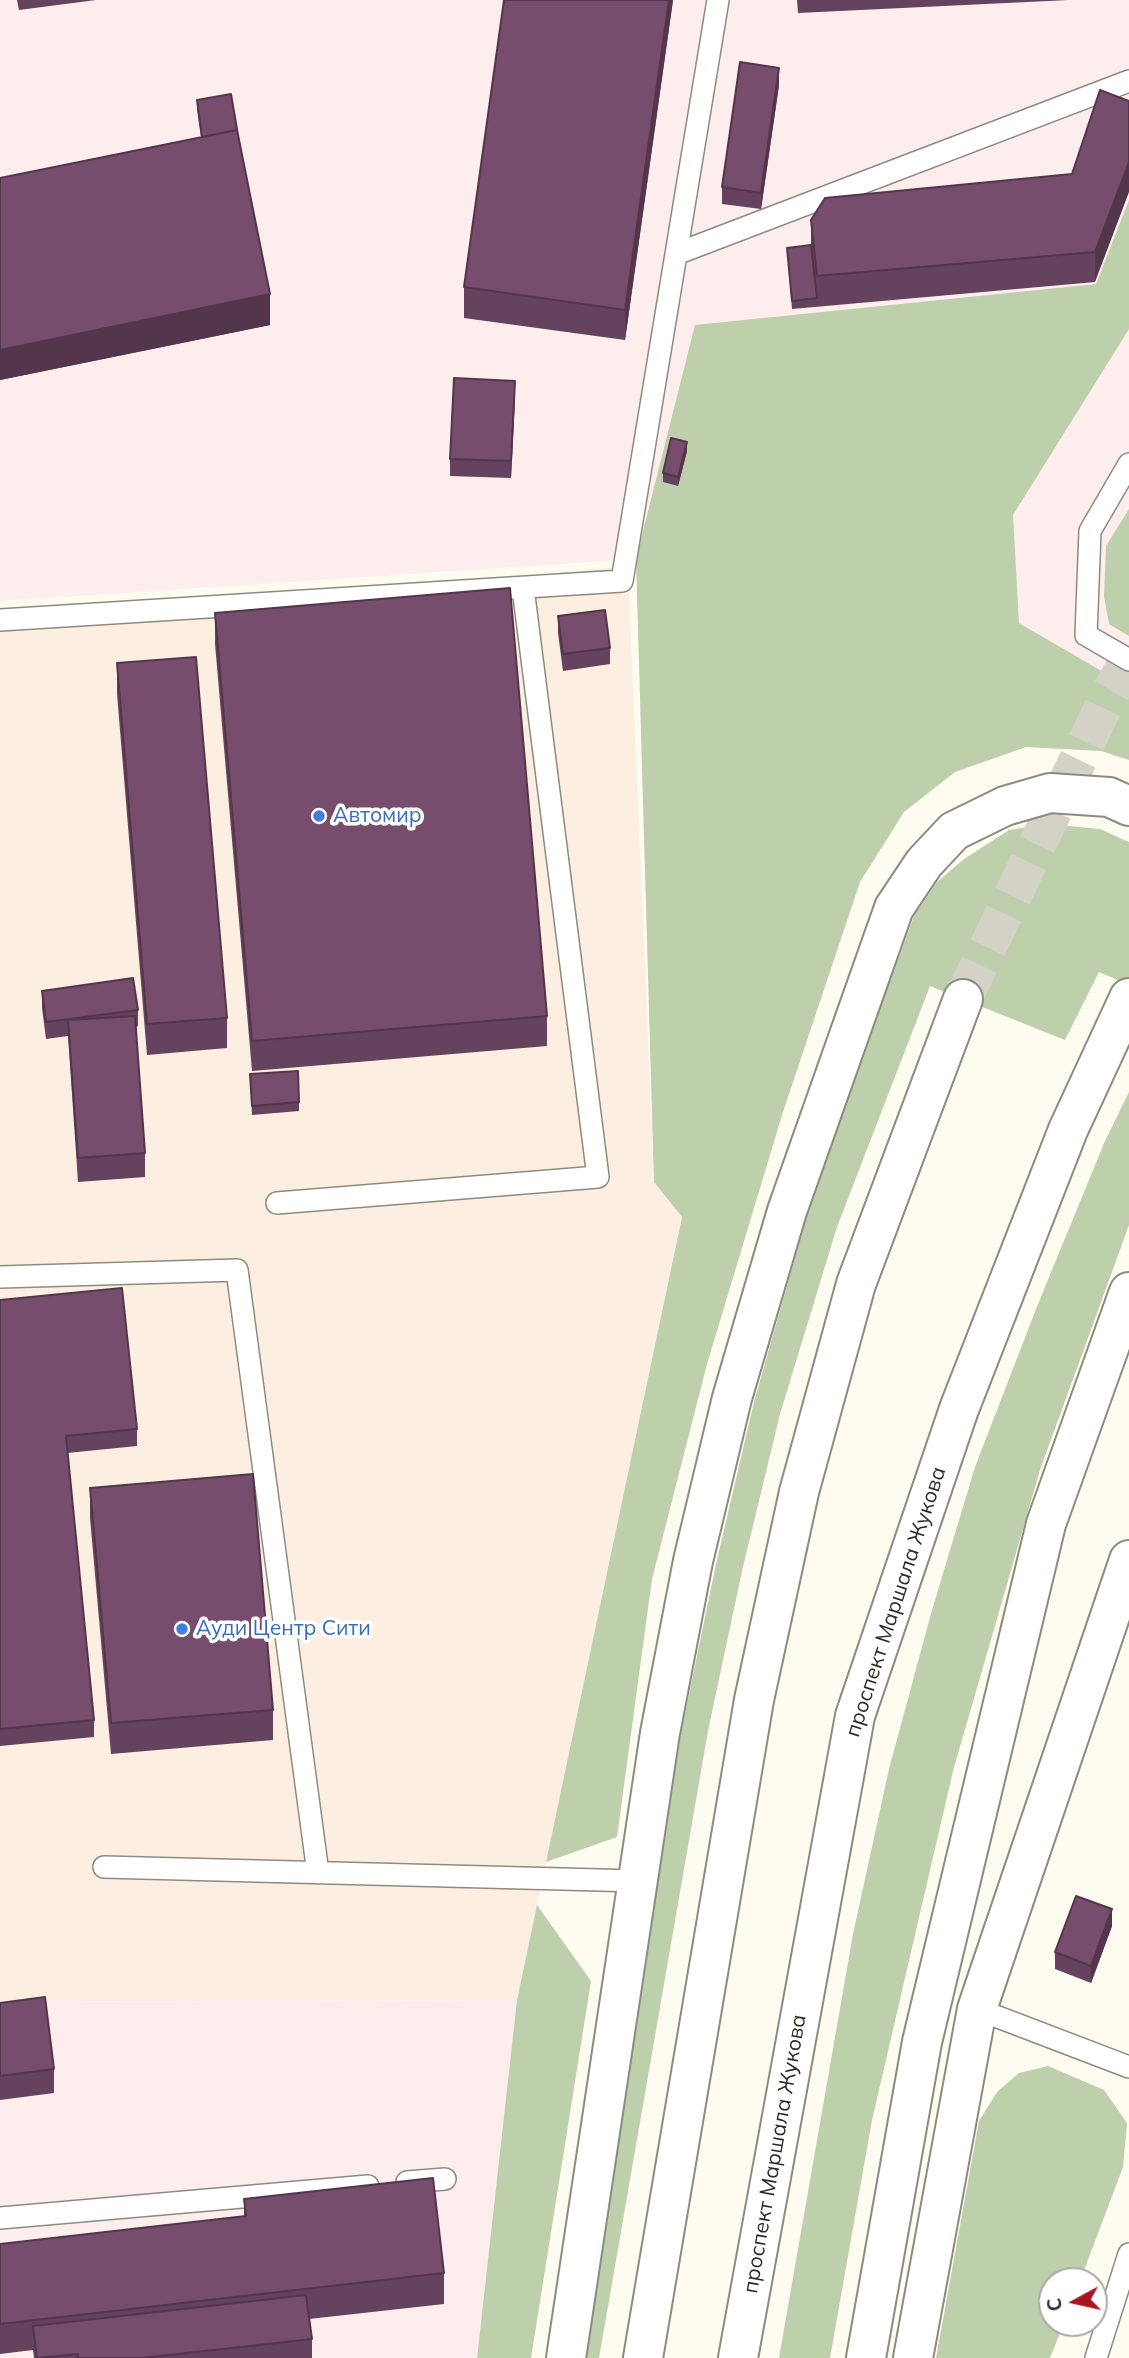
<!DOCTYPE html>
<meta charset="utf-8">
<style>
body{margin:0}
#map{position:relative;width:1129px;height:2358px;overflow:hidden;background:#fefcf0;font-family:Mulish,sans-serif}
canvas{display:block}
.north{position:absolute;left:1038px;top:2267px;width:70px;height:70px;box-sizing:border-box;background:#fff;border:2px solid #aaa9a8;border-radius:50%;rotate:262deg;font-size:19px;font-weight:700;line-height:28px;text-align:center;color:#2a2925}
.north::after{content:'';display:block;margin:auto;width:24px;height:32px;background:#a91322;clip-path:polygon(50% 0,100% 100%,50% 72%,0 100%)}
</style>
<div id="map">
<canvas width="1129" height="2358"></canvas>
<div class="north">С</div>
</div>
<script>
const g = document.querySelector('canvas').getContext('2d');
g.lineJoin = 'round';
function paint(path, color) { g.fillStyle = color; g.fill(path, 'evenodd'); }
function strokePath(path, color, width, dash) { g.strokeStyle = color; g.lineWidth = width; g.lineCap = dash ? 'butt' : 'round'; g.setLineDash(dash || []); g.stroke(path); }
function label(font, color, halo, rows, align = 'center') {
  g.font = font + ' Mulish,sans-serif'; g.lineWidth = 7; g.setLineDash([]); g.textBaseline = 'middle'; g.strokeStyle = halo; g.fillStyle = color; for (const [text, x, y, turn = 0] of rows) {
    g.save(); g.translate(x, y); g.rotate((+turn || 0) * Math.PI / 180); g.textAlign = isNaN(turn) ? turn : align; if (halo) g.strokeText(text, 0, 0); g.fillText(text, 0, 0); g.restore();
  }
}
const commercial = new Path2D(`
 M628 566 654 1182 682 1217 517 2000 0 2002V628Z`);
const industrial = new Path2D(`
 M0 0H1129V687L1019 623 1012 517 654 1182 636 559 0 601Z
 M517 2000 477 2358H0V2002Z`);
const green = new Path2D(`
 M1129 200V329L1013 515 1019 623 1129 687V760L1101 751 1026 747 955 772 904 812 860 882 782 1115 707 1364 652 1579 617 1837 546 1862 682 1217 654 1182 636 559 695 325 1096 284Z
 M1129 509V636L1109 624 1104 597 1106 546Z
 M1049 824 1100 829 1129 842V985L1099 972 1065 1040 930 986 837 1227 780 1414 742 1571 708 1731 599 2358H586L652 1917 681 1733 716 1564 754 1402 807 1215 881 1005 914 916 937 882 964 859 1009 830Z
 M1129 1092V1225L1040 1470 953 1771 872 2120 830 2358H779L853 1934 889 1769 932 1610 975 1467 1038 1304 1105 1141Z
 M537 1905 591 1981 531 2358H477L517 2000Z
 M1048 2066 1104 2090 1127 2123 1123 2167 1080 2281H1052V2323H1064L1050 2358H936L979 2121 997 2092 1019 2073Z`);
const primaryTunnel = new Path2D(`
 M963 999 1110 693 1129 660`);
const service = new Path2D(`
 M676 254 1129 81
 M1129 464 1090 531 1086 635 1129 660
 M0 620 622 581 718 0
 M277 1203 598 1177 523 588
 M0 1277 237 1270 318 1873
 M104 1867 638 1881
 M977 2009 1129 2067
 M407 2182 445 2179
 M0 2218 368 2186
 M1096 2358 1129 2254`);
const minor = new Path2D(`
 M913 2358 977 2009 1129 1560`);
const secondary = new Path2D(`
 M566 2358 660 1733 693 1561 732 1398 787 1211 894 908 924 863 954 831 1005 806 1050 793 1109 797 1129 806
 M866 2358 922 2042 1046 1524 1129 1292`);
const primary = new Path2D(`
 M643 2358 754 1700 799 1492 856 1284 963 999
 M738 2358 855 1716 959 1409 1068 1130 1129 998`);
const wall = new Path2D(`
 M17 0H96L19 10Z
 M673 0 625 340 464 318V287Z
 M797 0H1069L798 13Z
 M779 85 761 209 722 204V187Z
 M1100 90 1095 282 792 309 787 248 811 245V220L1072 174Z
 M197 100 270 325 0 380V178L201 137 197 109Z
 M515 397 511 478 450 476V459Z
 M687 451 678 486 663 482V473Z
 M215 613 547 1016V1046L252 1071 215 644Z
 M558 616 610 648V664L563 671 558 633Z
 M117 663 227 1018V1048L147 1055 117 694Z
 M42 991 138 1010V1026L136 1027 145 1153V1177L78 1182 68 1036 46 1039 42 1008Z
 M250 1074 299 1102V1111L252 1115Z
 M0 1300 137 1429V1446L67 1453 94 1720V1737L0 1746Z
 M90 1488 273 1710V1740L111 1754 90 1518Z
 M1112 1926 1091 1983 1055 1969V1952Z
 M0 2003 54 2069V2093L0 2100Z
 M244 2199 444 2273V2304L309 2319 312 2339V2358H34L33 2350 0 2354V2244L244 2216Z`);
const shadedWall = new Path2D(`
 M669 0H673L625 340V310Z
 M779 68V85L761 209V193Z
 M1129 162V192L1095 282V252Z
 M270 294V325L0 380V350Z
 M515 381V397L511 478V461Z
 M687 442V451L678 486V477Z
 M1112 1909V1926L1091 1983V1966Z`);
const building = new Path2D(`
 M504 0H669L625 310 464 287Z
 M740 62 779 68 761 193 722 187Z
 M1100 90 1129 101V162L1095 252 817 276 811 220 825 198 1072 174Z
 M231 94 238 135 237 130 202 137 197 100Z
 M237 130 270 294 0 350V178Z
 M811 245 817 298 792 301 787 248Z
 M454 378 515 381 511 461 450 459Z
 M671 438 687 442 678 477 663 473Z
 M510 588 547 1016 252 1041 215 613Z
 M605 610 610 648 563 654 558 616Z
 M196 657 227 1018 147 1024 117 663Z
 M133 978 138 1010 46 1022 42 991Z
 M135 1016 145 1153 78 1158 68 1020Z
 M298 1071 299 1102 252 1106 250 1074Z
 M122 1288 137 1429 66 1436 94 1720 0 1729V1300Z
 M253 1474 273 1710 111 1723 90 1488Z
 M1076 1896 1112 1909 1091 1966 1055 1952Z
 M45 1997 54 2069 0 2076V2003Z
 M433 2178 444 2273 0 2324V2244L246 2216 244 2199Z
 M306 2295 312 2339 142 2358H78V2354L37 2358 33 2326Z`);
const markers = [
 [319,816,7,"#3f7fe0"],
 [182,1629,7,"#3f7fe0"]
];
const shopNames = [
 ["Автомир",333,816],
 ["Ауди Центр Сити",196,1629]
];
const streetNames = [
 ["проспект Маршала Жукова",896,1602,-72],
 ["проспект Маршала Жукова",775,2154,-80]
];
paint(commercial, '#fcefe1');
paint(industrial, '#feeded');
paint(green, '#becfab');
strokePath(primaryTunnel, '#d4d2c7', 38, [38, 19]);
strokePath(service, '#8d8b81', 24);
strokePath(minor, '#8d8b81', 42);
strokePath(secondary, '#8d8b81', 42);
strokePath(primary, '#8d8b81', 42);
strokePath(service, '#fff', 21);
strokePath(minor, '#fff', 38);
strokePath(secondary, '#fff', 38);
strokePath(primary, '#fff', 38);
paint(wall, '#65425d');
paint(shadedWall, '#53364c');
paint(building, '#764d6c');
strokePath(building, '#53364c', 2);
for (const [x, y, r, color] of markers) { const dot = new Path2D(); dot.arc(x, y, r, 0, 2 * Math.PI); g.fillStyle = color; g.fill(dot); strokePath(dot, '#fff', 2.5); }
label('21px', '#366cbe', '#fff', shopNames, 'left');
label('21px', '#2a2925', '#fff', streetNames);
</script>
